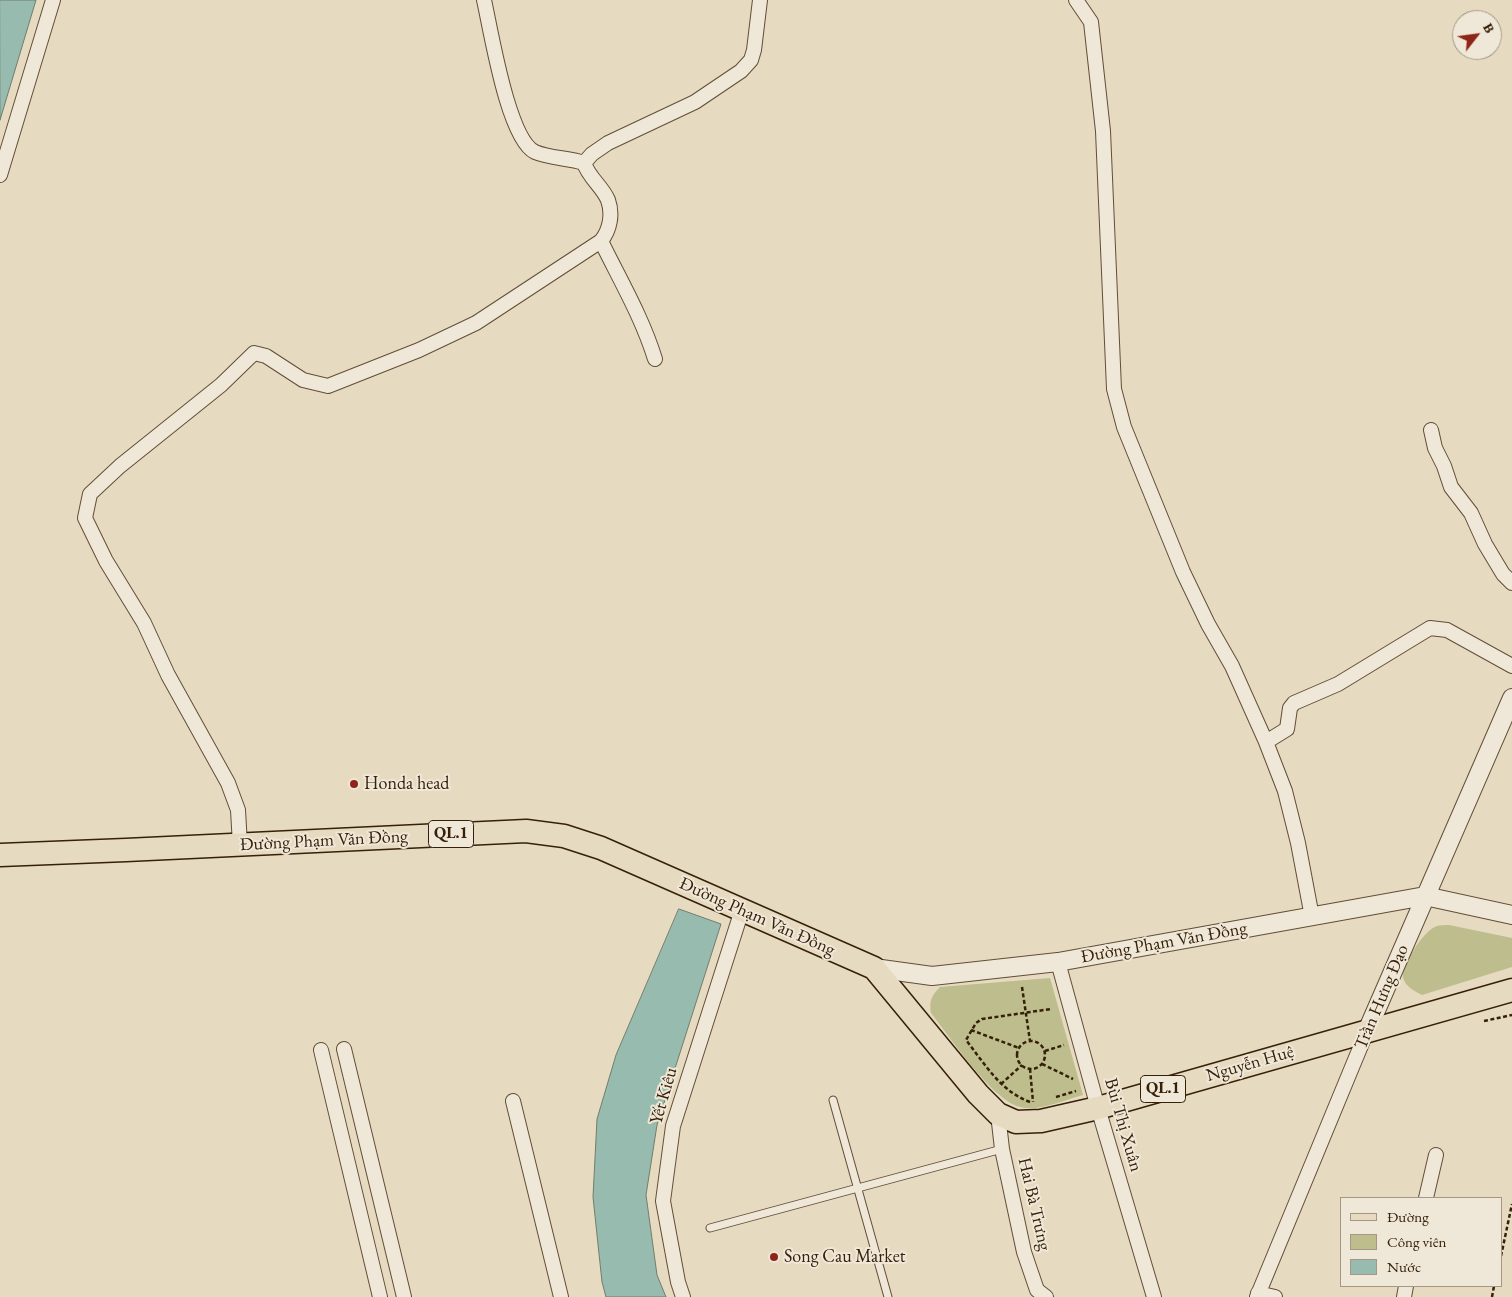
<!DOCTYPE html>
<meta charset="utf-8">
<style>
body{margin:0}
#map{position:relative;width:1512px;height:1297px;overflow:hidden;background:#e6dac1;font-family:"EB Garamond",serif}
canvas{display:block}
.legend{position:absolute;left:1340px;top:1197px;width:162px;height:90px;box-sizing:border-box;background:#efe7d7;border:1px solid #a59784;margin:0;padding:6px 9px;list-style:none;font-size:15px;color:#362008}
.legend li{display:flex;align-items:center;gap:10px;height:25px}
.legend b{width:25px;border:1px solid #a59784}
.north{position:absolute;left:1452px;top:10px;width:50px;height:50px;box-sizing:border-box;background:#efe7d7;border:1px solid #a59784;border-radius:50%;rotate:60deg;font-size:14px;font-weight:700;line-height:20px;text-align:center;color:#362008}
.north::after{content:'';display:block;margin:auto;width:18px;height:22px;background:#8f2418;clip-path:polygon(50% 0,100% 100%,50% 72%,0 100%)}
</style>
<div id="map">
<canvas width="1512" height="1297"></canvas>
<ul class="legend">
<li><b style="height:6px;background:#e6dac1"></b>Đường</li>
<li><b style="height:14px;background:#bdbd8d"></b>Công viên</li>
<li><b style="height:14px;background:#97bbae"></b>Nước</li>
</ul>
<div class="north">B</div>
</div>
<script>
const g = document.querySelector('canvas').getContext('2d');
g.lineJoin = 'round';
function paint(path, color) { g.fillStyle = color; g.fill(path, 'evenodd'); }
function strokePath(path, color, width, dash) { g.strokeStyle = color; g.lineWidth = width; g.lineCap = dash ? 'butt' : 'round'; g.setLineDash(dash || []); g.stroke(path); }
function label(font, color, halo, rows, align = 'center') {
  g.font = font + ' "EB Garamond",serif'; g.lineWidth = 4; g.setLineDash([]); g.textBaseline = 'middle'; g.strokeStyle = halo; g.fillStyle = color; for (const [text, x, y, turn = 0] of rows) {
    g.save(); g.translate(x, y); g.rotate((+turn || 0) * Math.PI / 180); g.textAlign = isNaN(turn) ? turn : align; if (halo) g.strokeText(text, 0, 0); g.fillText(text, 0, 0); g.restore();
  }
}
const green = new Path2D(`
 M1449 925 1512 938V967L1422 995C1415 991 1405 987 1403 977 1402 964 1424 930 1437 926 1440 925 1445 925 1449 925Z
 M1050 978 1083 1095C1064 1100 1039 1112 1020 1107 992 1100 950 1037 931 1013 929 1002 931 996 940 987Z`);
const water = new Path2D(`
 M0 0H36L0 120Z
 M679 909 721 924 657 1125 646 1195 657 1275 666 1297H606L602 1282 593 1197 597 1119 616 1055Z`);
const path = new Path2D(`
 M1022 987 1030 1041
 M1484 1021 1512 1015
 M971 1030 1019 1048
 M1017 1055a14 14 0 1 1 28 0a14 14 0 1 1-28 0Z
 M1045 1051 1064 1045
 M1042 1064 1073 1079
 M1030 1069 1033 1102
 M1001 1084 1022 1065
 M1056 1097 1076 1091
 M1030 1102C1000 1091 985 1064 966 1040L976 1023 982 1019 1051 1009
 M1501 1256 1512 1204
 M1492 1297 1494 1286`);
const service = new Path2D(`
 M833 1100 888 1297
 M710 1228 1002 1149`);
const minor = new Path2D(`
 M484 0C491 31 508 139 535 152 548 158 570 158 584 163
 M1076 0 1091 22 1103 131 1114 389 1124 427 1183 572 1208 624 1232 666 1266 742 1285 791 1298 843 1312 917
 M0 175 53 0
 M601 241C620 280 642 317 655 359
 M1431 430 1435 448 1444 466 1451 487 1471 513 1485 544 1503 574 1512 583
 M1266 742 1287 729 1290 708 1294 703 1338 684 1430 628 1447 630 1512 666
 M240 845 238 810 228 783 168 675 144 623 106 561 85 518 90 494 120 466 221 385 254 353 266 356 303 380 328 386 419 350 476 323 601 241C610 230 613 214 608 200 602 186 589 178 584 163L592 154 608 143 695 102 741 71 751 60 754 50 760 0
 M1058 962 1098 1108 1154 1297
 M344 1049 404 1297
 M321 1050 380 1297
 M513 1101 561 1297
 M998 1114 1002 1149 1024 1252 1037 1290 1046 1297
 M1426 1198 1436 1155
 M1258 1293 1275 1297
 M683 1297 678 1282 663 1201 673 1126 742 910
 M1257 1297 1367 1031
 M1404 1297 1406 1286`);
const tertiary = new Path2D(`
 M874 968 932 976 1058 962 1425 896 1512 915
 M1367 1031 1512 698`);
const primary = new Path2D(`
 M0 855 126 850 526 831 564 836 601 848 874 968 978 1094 998 1114 1016 1122 1041 1121 1098 1108 1512 990`);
const markers = [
 [354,784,5,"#8f2418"],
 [774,1257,5,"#8f2418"]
];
const shields = [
 [451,834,45],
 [1163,1089,45]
];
const shieldNames = [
 ["QL.1",451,834],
 ["QL.1",1163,1089]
];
const poiNames = [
 ["Honda head",364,784],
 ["Song Cau Market",784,1257]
];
const streetNames = [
 ["Đường Phạm Văn Đồng",324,841,-3],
 ["Đường Phạm Văn Đồng",757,917,24],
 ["Đường Phạm Văn Đồng",1164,943,-10],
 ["Trần Hưng Đạo",1382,997,-67],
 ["Nguyễn Huệ",1250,1064,-16],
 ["Yết Kiêu",664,1096,-74],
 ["Bùi Thị Xuân",1123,1125,74],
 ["Hai Bà Trưng",1034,1204,77]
];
paint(green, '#bdbd8d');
paint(water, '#97bbae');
strokePath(water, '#707d6c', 1);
strokePath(service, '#624e36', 9);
strokePath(minor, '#624e36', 16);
strokePath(tertiary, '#624e36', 20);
strokePath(primary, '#362008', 25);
strokePath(path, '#362008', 2.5, [4, 2.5]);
strokePath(service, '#efe7d7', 7);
strokePath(minor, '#efe7d7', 14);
strokePath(tertiary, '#efe7d7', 18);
strokePath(primary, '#e6dac1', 22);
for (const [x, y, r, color] of markers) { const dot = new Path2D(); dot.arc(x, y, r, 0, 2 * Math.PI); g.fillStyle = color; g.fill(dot); strokePath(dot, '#efe7d7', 2); }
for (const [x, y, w] of shields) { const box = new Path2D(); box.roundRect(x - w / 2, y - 13.5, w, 27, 4); g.fillStyle = '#efe7d7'; g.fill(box); strokePath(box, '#362008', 1); }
label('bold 16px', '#362008', null, shieldNames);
label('18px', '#362008', '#efe7d7', poiNames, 'left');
label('18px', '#362008', '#efe7d7', streetNames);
</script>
